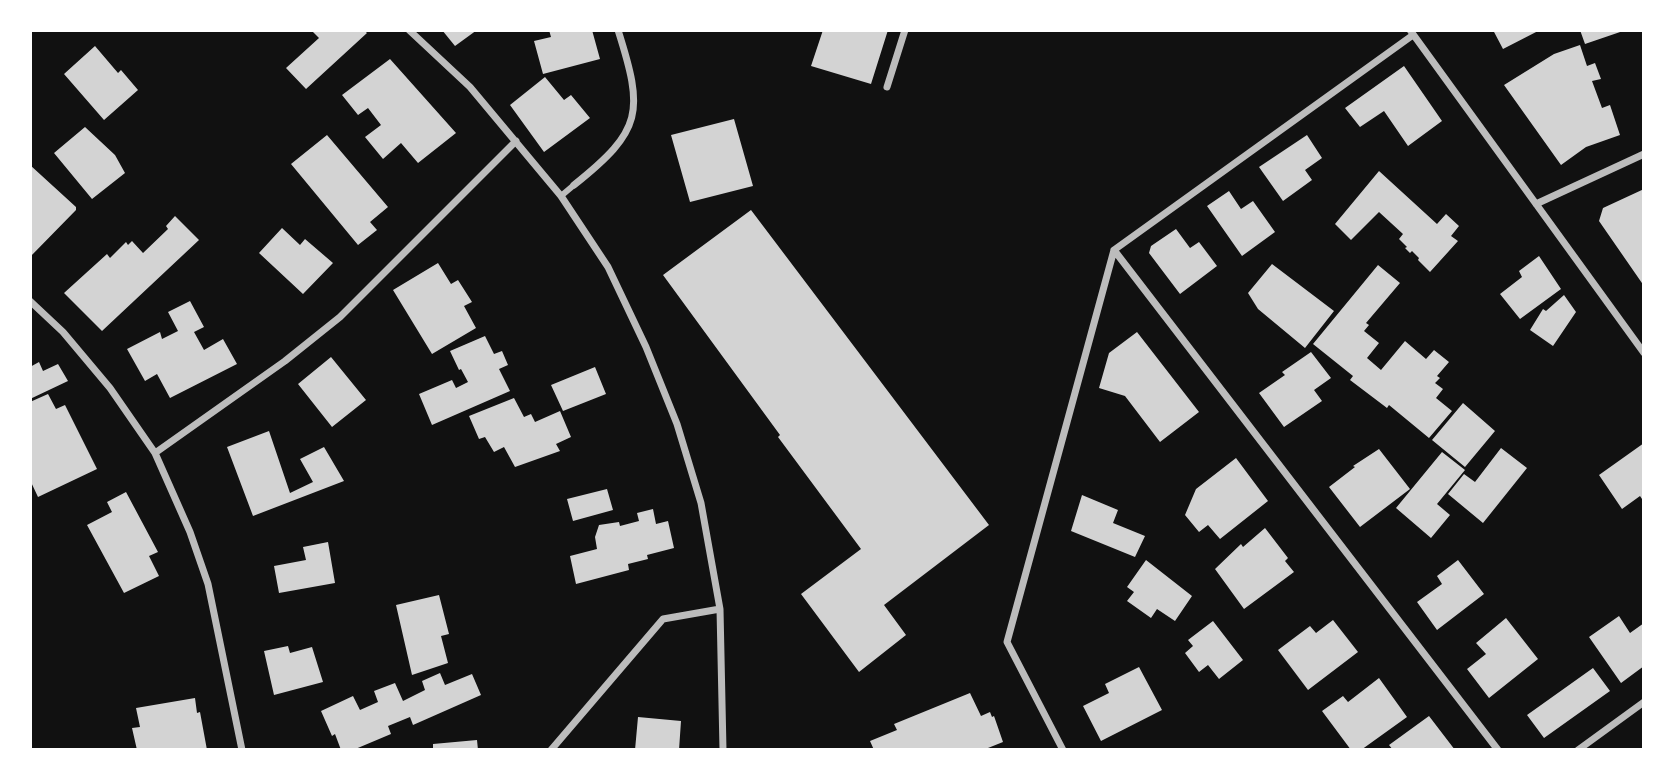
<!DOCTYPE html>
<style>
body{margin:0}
#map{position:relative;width:1674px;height:780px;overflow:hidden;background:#111;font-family:"Playfair Display",serif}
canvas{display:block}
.frame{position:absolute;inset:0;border:32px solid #fff;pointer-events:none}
</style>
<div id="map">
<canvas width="1674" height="780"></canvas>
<div class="frame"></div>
</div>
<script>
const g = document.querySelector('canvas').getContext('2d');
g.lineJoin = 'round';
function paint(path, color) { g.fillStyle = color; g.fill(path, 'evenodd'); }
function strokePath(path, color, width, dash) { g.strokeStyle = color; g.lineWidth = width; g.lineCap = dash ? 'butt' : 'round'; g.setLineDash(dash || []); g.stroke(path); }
const building = new Path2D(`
 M311 30H364L367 33 306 89 286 68 319 38Z
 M442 30H477L455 46Z
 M549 30H592L600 59 543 74 534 41 551 37Z
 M823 30H888L871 84 811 66Z
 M1493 30H1540L1503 49Z
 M1580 30H1626L1585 44Z
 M1580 45 1587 66 1595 63 1601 79 1592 81 1602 108 1610 105 1620 135 1586 147 1561 165 1504 85 1554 54Z
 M95 46 118 73 121 70 138 90 104 120 64 74Z
 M390 59 456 133 418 163 401 143 383 159 365 137 381 125 368 108 358 115 342 95Z
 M1404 66 1442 121 1408 146 1384 111 1360 127 1345 108Z
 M545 77 564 100 571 95 590 118 544 152 510 105Z
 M734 119 753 186 690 202 671 135Z
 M85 127 115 155 125 173 92 199 54 153Z
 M327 135 388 207 370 222 377 230 358 245 291 164Z
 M1307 135 1322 158 1305 170 1312 180 1283 201 1259 167Z
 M30 165 76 207V210L30 257Z
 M1379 171 1437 224 1446 214 1459 226 1451 236 1458 241 1430 272 1418 260 1419 258 1412 251 1410 253 1405 248 1407 247 1399 239 1403 234 1379 212 1351 240 1335 224Z
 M1644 189V286L1599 221 1603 208Z
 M1229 191 1241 209 1253 201 1275 232 1242 256 1207 206Z
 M751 210 989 525 884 605 906 635 859 672 801 594 861 549 778 437 780 435 663 275Z
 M175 216 199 240 102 331 64 293 107 254 110 258 126 242 128 245 132 241 143 253 168 229 166 226Z
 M282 228 300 245 305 239 333 263 303 294 259 253Z
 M1176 229 1190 248 1199 242 1217 266 1180 294 1149 253 1151 246Z
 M1539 256 1561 289 1520 319 1500 294 1522 277 1519 271Z
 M438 263 451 284 458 280 472 302 464 306 476 328 432 354 393 290Z
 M1272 264 1334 311 1305 348 1258 309 1248 293Z
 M1378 265 1400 283 1366 323 1369 325 1364 331 1379 343 1367 358 1381 370 1405 341 1426 359 1434 350 1449 362 1437 376 1440 378 1435 383 1443 389 1436 398 1452 411 1429 438 1389 405 1387 408 1350 380 1353 376 1313 344Z
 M1564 295 1576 312 1553 346 1530 330 1543 309 1546 311Z
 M190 301 204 327 194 332 204 350 223 339 237 364 170 398 157 374 145 381 127 349 160 332 162 339 178 331 168 312Z
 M1137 332 1199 412 1160 442 1125 396 1099 388 1109 353Z
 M485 336 494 354 502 351 508 365 499 369 510 391 432 425 419 394 452 380 456 388 468 382 461 369 459 370 450 351Z
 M1311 352 1331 378 1314 390 1322 401 1284 427 1259 393 1285 375 1282 372Z
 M331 357 366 400 332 427 298 384Z
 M39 362 43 371 58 364 68 381 30 399V367Z
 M595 367 606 394 563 411 551 385Z
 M48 394 56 409 65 405 97 469 38 497 30 480V402Z
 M514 398 524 417 531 414 535 422 560 411 571 437 556 444 560 451 515 467 504 447 494 452 485 437 479 439 469 416Z
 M1463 403 1495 431 1465 467 1432 440Z
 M269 431 290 493 313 482 300 459 324 447 344 481 253 516 227 447Z
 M1644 443V502L1640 496 1622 509 1599 475Z
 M1501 448 1527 468 1483 523 1448 494 1464 474 1475 482Z
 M1379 449 1410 489 1360 527 1329 487 1355 467 1353 466Z
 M1442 452 1465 470 1437 504 1450 515 1431 538 1396 508Z
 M1236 458 1268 501 1220 539 1208 525 1199 532 1185 515 1196 489Z
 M607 489 613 510 573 521 567 499Z
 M126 492 158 552 149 556 159 576 124 593 87 525 112 512 107 502Z
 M1082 495 1118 510 1113 523 1145 536 1135 557 1071 531Z
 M653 509 656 524 668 521 674 548 647 555 648 559 628 564 629 570 576 584 570 556 597 549 595 537 599 525 619 522 620 526 639 521 637 513Z
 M1265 528 1288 558 1285 561 1294 572 1244 609 1215 569 1241 544 1243 547Z
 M328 542 335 583 279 593 274 566 306 560 303 547Z
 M1146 560 1192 596 1175 621 1157 609 1151 618 1127 601 1134 592 1127 587Z
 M1458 560 1484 594 1437 630 1417 602 1442 584 1437 576Z
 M439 595 449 634 441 636 448 663 412 675 396 605Z
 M1619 616 1630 633 1644 623V666L1621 683 1589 637Z
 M1506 618 1538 659 1489 698 1467 669 1486 654 1476 643Z
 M1333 620 1358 652 1308 690 1278 650 1310 626 1316 633Z
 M1213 621 1243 660 1219 679 1208 665 1199 672 1185 653 1193 646 1188 640Z
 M288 646 290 653 312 647 323 682 274 695 264 651Z
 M1139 667 1162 710 1101 741 1083 706 1109 693 1105 684Z
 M1593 668 1610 691 1544 738 1527 715Z
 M440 673 445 685 472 674 481 695 413 725 410 717 388 726 391 734 353 750H341L335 734 332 736 321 711 353 696 360 710 378 702 374 691 395 683 403 701 425 690 422 681Z
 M1379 678 1407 717 1361 750H1351L1322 711 1343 696 1348 702Z
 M970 693 981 716 990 712 992 717 994 716 1003 742 983 750H874L870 741 897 730 894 724Z
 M195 698 197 713 200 712 207 750H137L132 728 140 727 136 708Z
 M1429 716 1455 750H1393L1389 745Z
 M638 717 681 721 679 750H635Z
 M477 740 478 750H433V744Z`);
const pedestrian = new Path2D(`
 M561 196 574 185`);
const minor = new Path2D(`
 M409 30 470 87 561 196 608 267 646 347 677 424 701 503 720 609 723 750
 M1410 30 1644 353
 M887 87 905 30
 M574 185C643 130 644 112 618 30
 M1536 204 1644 154
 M1114 250 1498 750
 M30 301 63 332 110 388 155 453 190 532 208 584 242 750
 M155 453 285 361 340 317 516 141
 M551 750 663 619 720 609
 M1063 750 1007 642 1114 250 1413 35
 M1578 750 1644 702`);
paint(building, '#d3d3d3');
strokePath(pedestrian, '#bcbcbc', 6);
strokePath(minor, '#bcbcbc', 7);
</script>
